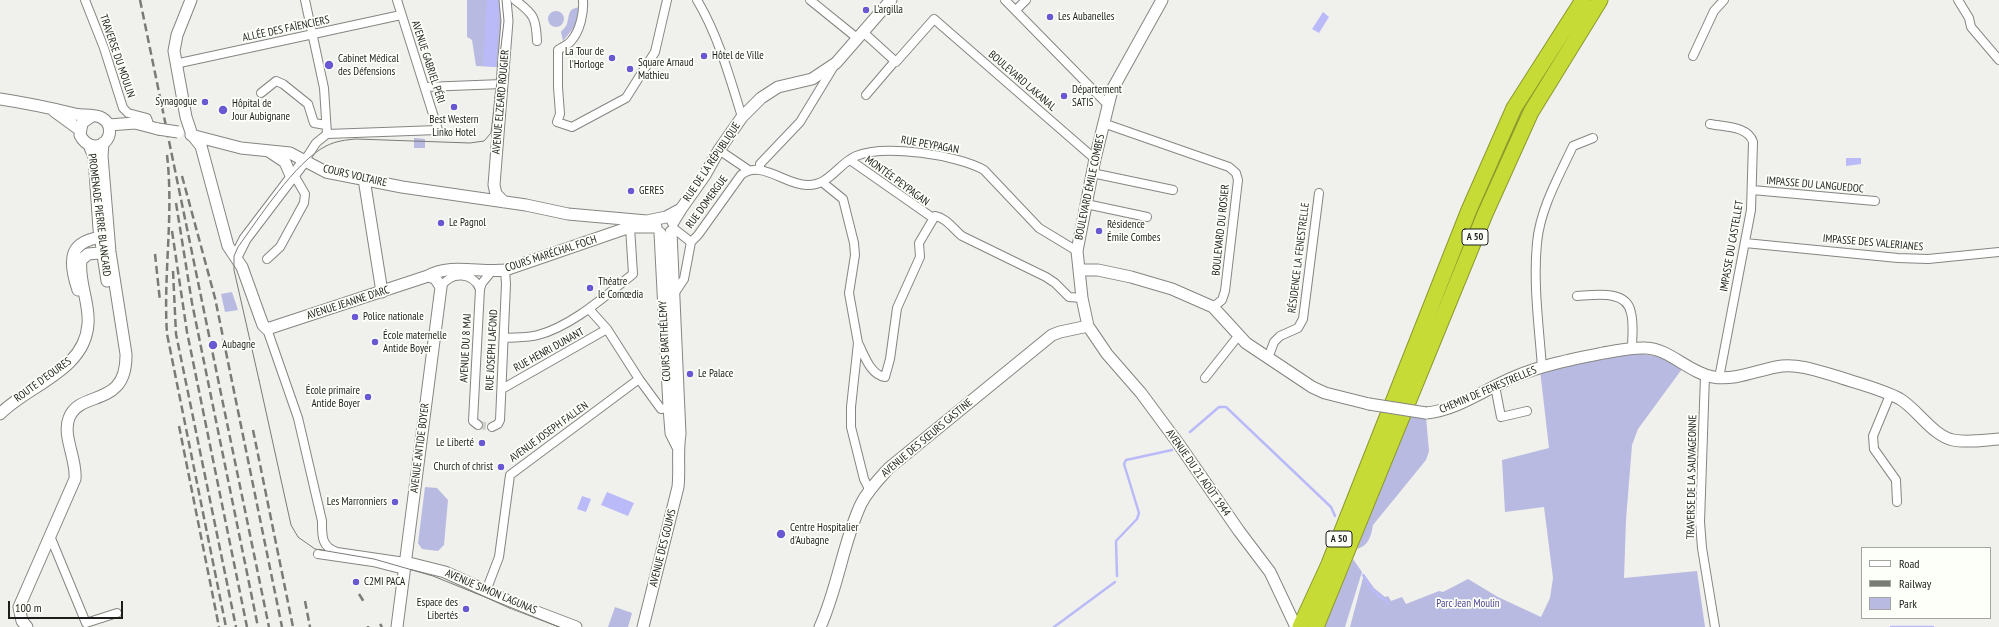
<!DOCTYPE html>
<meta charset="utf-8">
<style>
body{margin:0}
#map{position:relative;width:1999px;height:627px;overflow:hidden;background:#f0f1ec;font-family:"PT Sans Narrow",sans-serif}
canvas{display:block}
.legend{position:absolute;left:1861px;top:547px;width:130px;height:72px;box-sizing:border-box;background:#fdfff9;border:1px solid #a3a5a1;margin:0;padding:5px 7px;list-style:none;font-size:12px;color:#1d1e1c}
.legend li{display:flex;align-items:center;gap:8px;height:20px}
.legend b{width:20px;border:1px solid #a3a5a1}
.scale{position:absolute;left:8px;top:601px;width:115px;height:18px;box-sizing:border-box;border:2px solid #1d1e1c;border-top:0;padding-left:5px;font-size:12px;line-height:14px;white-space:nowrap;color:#1d1e1c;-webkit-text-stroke:3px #fdfff9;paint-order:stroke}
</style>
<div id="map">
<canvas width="1999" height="627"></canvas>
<ul class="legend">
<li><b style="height:5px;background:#fff"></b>Road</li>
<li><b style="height:5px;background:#7a7b77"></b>Railway</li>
<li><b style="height:11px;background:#b9bae1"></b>Park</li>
</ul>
<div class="scale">100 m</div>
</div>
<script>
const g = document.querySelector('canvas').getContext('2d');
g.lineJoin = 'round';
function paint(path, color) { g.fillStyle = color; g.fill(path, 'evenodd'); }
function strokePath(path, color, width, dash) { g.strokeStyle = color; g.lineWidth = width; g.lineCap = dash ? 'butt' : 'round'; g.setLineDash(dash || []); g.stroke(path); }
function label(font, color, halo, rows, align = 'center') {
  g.font = font + ' "PT Sans Narrow",sans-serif'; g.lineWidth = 3.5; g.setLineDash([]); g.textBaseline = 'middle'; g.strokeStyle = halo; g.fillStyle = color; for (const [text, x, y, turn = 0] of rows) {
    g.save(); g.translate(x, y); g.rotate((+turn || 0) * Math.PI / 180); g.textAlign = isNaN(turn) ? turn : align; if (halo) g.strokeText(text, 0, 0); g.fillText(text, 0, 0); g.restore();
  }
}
const green = new Path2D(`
 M467 0H502L503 21 499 67 476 66 472 40 467 37Z
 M580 7 575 26 563 41 561 32C562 30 566 27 567 24 570 14 567 9 580 7Z
 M548 19a8 8 0 1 1 16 0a8 8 0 1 1-16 0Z
 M414 138 425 139V148H414Z
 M232 292 238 310 225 312 221 294Z
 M1636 353 1660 357 1682 369 1638 429 1632 445 1626 520 1624 578 1697 571 1705 627H1350L1364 574 1374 588 1385 597 1388 596 1391 601 1402 597 1406 604 1439 591 1443 592 1468 579 1498 597 1541 617 1550 598 1553 578 1544 507 1505 512 1502 460 1549 448 1540 370 1616 355Z
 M1409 414 1426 417 1429 451 1426 460 1373 525C1371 537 1368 546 1357 549Z
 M425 487 437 488 448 500 444 545 438 551 422 549 418 543Z
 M1353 559 1362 572 1345 627H1324Z
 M615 607 632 613 628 627H608Z`);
const water = new Path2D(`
 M487 0H499L496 67 483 66Z
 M1323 12 1329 17 1319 33 1312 29Z
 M1846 158H1861V164L1846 166Z
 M607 492 634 503 628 516 601 505Z
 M582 496 591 499 586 512 577 509Z`);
const stream = new Path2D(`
 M1190 432 1219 407H1226L1331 507 1335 516
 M1363 575 1371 589 1388 603
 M1117 576 1116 541 1137 519 1139 513 1124 464 1126 460 1172 450
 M1054 627 1115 582
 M1891 627H1933`);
const streetTunnel = new Path2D(`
 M478 425 492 427`);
const street = new Path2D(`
 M85 0 104 48 123 108 128 113 147 118 150 127
 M305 0 324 88 327 134
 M515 0C534 14 536 18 537 41
 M583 0C584 13 580 31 571 41 568 45 562 47 558 50V87L560 114 557 122 572 127 626 98 655 52 667 0
 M697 0C718 35 730 78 742 117
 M810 0 857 38
 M1005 0 1108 105
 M1958 0 1969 18 1971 27 1999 60
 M1016 10 1026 0
 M863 32 896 62 934 19 1095 159
 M1693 56 1714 11 1724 0
 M175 64 401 15
 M425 87 502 84
 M261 93 276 81 283 84 308 104 314 123 326 125
 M866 95 895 61
 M1103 123 1229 167 1236 173 1238 180 1225 291 1222 300 1213 307
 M1710 124C1725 127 1748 126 1753 142L1751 210 1719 378
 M719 150 747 169
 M305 160 316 143 327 134 438 130 397 0
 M850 160 933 218
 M760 169V164L800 122 834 66
 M1092 173 1173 190
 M822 182 843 199 854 243 855 255 849 293 858 343 851 407V427L864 479 869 489
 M1752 190 1875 201
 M1086 204 1147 217
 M673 228 691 242
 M691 242 698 235 741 175C761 159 785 185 807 185 829 186 838 164 856 156 884 144 959 155 984 170L1039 228 1077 251
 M1745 243 1898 258 1928 259 1999 252
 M267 259 280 247 304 203 305 194 294 175
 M441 287C451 271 473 272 480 289
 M674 294 684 279 691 242
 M1577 296C1594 295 1627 289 1631 313 1634 324 1632 337 1632 348
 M589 309 607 329 639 379 661 409 674 407
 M267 329 298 418 322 521C322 535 321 547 337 552L405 562
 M504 338C515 337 527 338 538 335 572 326 605 296 633 274L630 227
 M858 343C864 354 870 375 885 377L890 359 897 308 920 257 919 243 935 216C947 218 953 229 962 236L1046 277 1055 283 1069 297 1082 298
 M1268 358 1274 342 1280 336 1298 328 1303 319 1319 193
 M1542 367C1539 327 1533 283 1537 243 1540 209 1559 176 1573 146L1593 138
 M1705 375 1700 522 1702 548 1715 627
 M1205 378 1239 335
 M1495 386 1501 417 1527 411
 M502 389 607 329
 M1890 395 1873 436 1874 449 1896 480 1897 502
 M478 425 473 421 480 289 482 283 491 272
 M492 427 498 424 500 420 506 284 505 270
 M50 536 86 623 117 613
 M318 554 373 562 404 570
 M486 591 499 557 510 475 639 379`);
const secondary = new Path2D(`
 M191 0 177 35 174 51 186 117 192 135 201 146 228 246 242 267 260 317 263 325 267 329 428 276C449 263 481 273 505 270L630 227H656
 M1162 0 1112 90 1095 159 1077 251 1082 298 1088 326 1107 354 1141 393 1178 443 1239 531 1270 572 1296 627
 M0 99C26 103 50 108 75 114 84 116 95 114 102 118 111 123 112 135 105 142 96 150 85 145 80 135L82 123 92 116
 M54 111 80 130
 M109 125 135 123 158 129
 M191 135 241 148 290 153 326 172 402 187 526 205 568 214 647 221 666 217 681 209
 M89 145 94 157 99 229 107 281
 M270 152 285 162 292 178
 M364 179 382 292
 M504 202 496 194 494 185 507 21 505 0
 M673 222 681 209 705 175 719 150 742 117 761 98 778 87 812 79 836 63 891 0
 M660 233 669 407 671 433 678 447
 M236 257 245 239 305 160
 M1079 270H1098L1131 277 1172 289 1213 307 1246 343 1312 387 1325 393 1369 404
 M78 290C67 257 69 240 108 236
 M1426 413C1458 410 1485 389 1514 377 1542 365 1573 359 1603 353 1617 351 1631 347 1646 348 1670 349 1689 373 1713 377 1737 381 1759 369 1782 366 1801 364 1821 372 1839 377 1859 384 1881 389 1900 399 1917 409 1933 436 1953 440 1967 443 1984 440 1999 439
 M0 414C28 385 85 371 88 324 90 303 78 281 81 260L88 254 110 252
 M405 562 445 572 513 603 576 627
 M27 627 22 621 19 607 75 479C77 459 62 436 69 418 80 389 127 409 126 354L110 252 102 156 103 143
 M397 627 441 287 435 278 428 276
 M643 627 678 487C680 469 677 452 680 434L671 232
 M820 627C838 588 843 542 861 504 868 490 879 479 889 468L1052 335 1060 332 1088 326`);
const highway = new Path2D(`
 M1300 627 1329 564 1469 210 1514 108 1583 0
 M1316 627 1485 214 1531 112 1600 0`);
const tram = new Path2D(`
 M259 380 234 270V256L238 247C259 218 295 162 326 146 336 141 345 140 356 139L470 143 484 141 491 133 504 21 502 0
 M259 380 291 525 298 537 315 549 374 559 433 576 559 627`);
const rail = new Path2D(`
 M140 0 269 627
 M167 155C174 215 163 275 167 334L226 627
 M182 176 215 298 282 627
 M176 203 192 303 258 627
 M172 231 187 332 247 627
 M155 254 160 301
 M173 271 176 334 236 627
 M179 426 219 627
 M253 430 293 627
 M359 594 364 602
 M305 601 310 627
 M380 624 382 627
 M368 627V626`);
const secondaryBridge = new Path2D(`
 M158 129 178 132
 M1369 404 1426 413`);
const markers = [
 [866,10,4,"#6858d2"],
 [1050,17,4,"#6858d2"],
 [704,56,4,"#6858d2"],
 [612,58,4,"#6858d2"],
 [329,65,5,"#6858d2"],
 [630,69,4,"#6858d2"],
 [1064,96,4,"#6858d2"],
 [205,102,4,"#6858d2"],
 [454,107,4,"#6858d2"],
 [223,110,5,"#6858d2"],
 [631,191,4,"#6858d2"],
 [441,223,4,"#6858d2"],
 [1099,231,4,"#6858d2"],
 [590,288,4,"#6858d2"],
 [355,317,4,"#6858d2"],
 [375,342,4,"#6858d2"],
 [213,345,5,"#6858d2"],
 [690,374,4,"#6858d2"],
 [368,397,4,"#6858d2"],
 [482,443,4,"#6858d2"],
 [501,467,4,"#6858d2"],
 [395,502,4,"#6858d2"],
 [781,534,5,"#6858d2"],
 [356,582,4,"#6858d2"],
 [466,609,4,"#6858d2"]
];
const shields = [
 [1475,237,26],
 [1339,539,26]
];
const shieldNames = [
 ["A 50",1475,237],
 ["A 50",1339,539]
];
const poiNames = [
 ["L'argilla",874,10],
 ["Les Aubanelles",1058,17],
 ["La Tour de",604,52,"right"],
 ["l'Horloge",604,65,"right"],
 ["Hôtel de Ville",712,56],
 ["Cabinet Médical",338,59],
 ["des Défensions",338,72],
 ["Square Arnaud",638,63],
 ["Mathieu",638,76],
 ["Département",1072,90],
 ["SATIS",1072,103],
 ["Synagogue",197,102,"right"],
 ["Hôpital de",232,104],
 ["Jour Aubignane",232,117],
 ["Best Western",454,120,"center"],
 ["Linko Hotel",454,133,"center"],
 ["GERES",639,191],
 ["Le Pagnol",449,223],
 ["Résidence",1107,225],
 ["Émile Combes",1107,238],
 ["Théatre",598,282],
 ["le Comœdia",598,295],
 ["Police nationale",363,317],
 ["École maternelle",383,336],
 ["Antide Boyer",383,349],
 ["Aubagne",222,345],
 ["Le Palace",698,374],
 ["École primaire",360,391,"right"],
 ["Antide Boyer",360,404,"right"],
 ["Le Liberté",474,443,"right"],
 ["Church of christ",493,467,"right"],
 ["Les Marronniers",387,502,"right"],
 ["Centre Hospitalier",790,528],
 ["d'Aubagne",790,541],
 ["C2MI PACA",364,582],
 ["Espace des",458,603,"right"],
 ["Libertés",458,616,"right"]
];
const streetNames = [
 ["ALLÉE DES FAÏENCIERS",286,29,-12],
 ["TRAVERSE DU MOULIN",117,56,71],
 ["AVENUE GABRIEL PÉRI",428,62,72],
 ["BOULEVARD LAKANAL",1022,81,41],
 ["AVENUE ELZEARD ROUGIER",501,102,-85],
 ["RUE PEYPAGAN",930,145,10],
 ["RUE DE LA RÉPUBLIQUE",712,162,-56],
 ["COURS VOLTAIRE",355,176,13],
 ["MONTÉE PEYPAGAN",897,181,36],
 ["IMPASSE DU LANGUEDOC",1815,185,5],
 ["BOULEVARD ÉMILE COMBES",1090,187,-78],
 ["RUE DOMERGUE",707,202,-54],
 ["PROMENADE PIERRE BLANCARD",99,215,83],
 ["BOULEVARD DU ROSIER",1221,230,-84],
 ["IMPASSE DES VALERIANES",1873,243,5],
 ["IMPASSE DU CASTELLET",1732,246,-80],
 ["COURS MARÉCHAL FOCH",551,254,-18],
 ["RÉSIDENCE LA FENESTRELLE",1299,258,-83],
 ["AVENUE JEANNE D'ARC",348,303,-18],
 ["COURS BARTHÉLEMY",665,341,-93],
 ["AVENUE DU 8 MAI",466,348,-87],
 ["RUE JOSEPH LAFOND",492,350,-87],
 ["RUE HENRI DUNANT",549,350,-29],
 ["ROUTE D'EOURES",43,380,-36],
 ["CHEMIN DE FENESTRELLES",1488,390,-23],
 ["AVENUE JOSEPH FALLEN",549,432,-36],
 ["AVENUE DES SŒURS GASTINE",927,438,-40],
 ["AVENUE ANTIDE BOYER",420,448,-83],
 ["AVENUE DU 21 AOÛT 1944",1198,473,55],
 ["TRAVERSE DE LA SAUVAGEONNE",1692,477,-89],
 ["AVENUE DES GOUMS",663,548,-76],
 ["AVENUE SIMON LAGUNAS",491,592,23]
];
const parkNames = [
 ["Parc Jean Moulin",1468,604]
];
paint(green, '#b9bae1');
paint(water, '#bbbaf9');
strokePath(stream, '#bbbaf9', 2.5);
strokePath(streetTunnel, '#d0d1cd', 8, [8, 4]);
strokePath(street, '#858681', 10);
strokePath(secondary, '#858681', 13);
strokePath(highway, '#8c992d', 17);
strokePath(street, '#fff', 8);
strokePath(secondary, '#fff', 11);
strokePath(highway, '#c7db36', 15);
strokePath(tram, '#7a7b77', 1);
strokePath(rail, '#7a7b77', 2.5, [8, 4]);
strokePath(secondaryBridge, '#858681', 13, []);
strokePath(secondaryBridge, '#fff', 11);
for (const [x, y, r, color] of markers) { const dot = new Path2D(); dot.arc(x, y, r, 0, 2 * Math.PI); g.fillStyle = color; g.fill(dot); strokePath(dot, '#fdfff9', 1.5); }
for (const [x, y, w] of shields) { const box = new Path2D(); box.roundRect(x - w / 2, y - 8, w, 16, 3); g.fillStyle = '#fdfff9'; g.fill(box); strokePath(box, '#1d1e1c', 1); }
label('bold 10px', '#1d1e1c', null, shieldNames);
label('11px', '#1d1e1c', '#fdfff9', poiNames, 'left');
label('11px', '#1d1e1c', '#fdfff9', streetNames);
label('11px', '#4e4791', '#fdfff9', parkNames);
</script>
